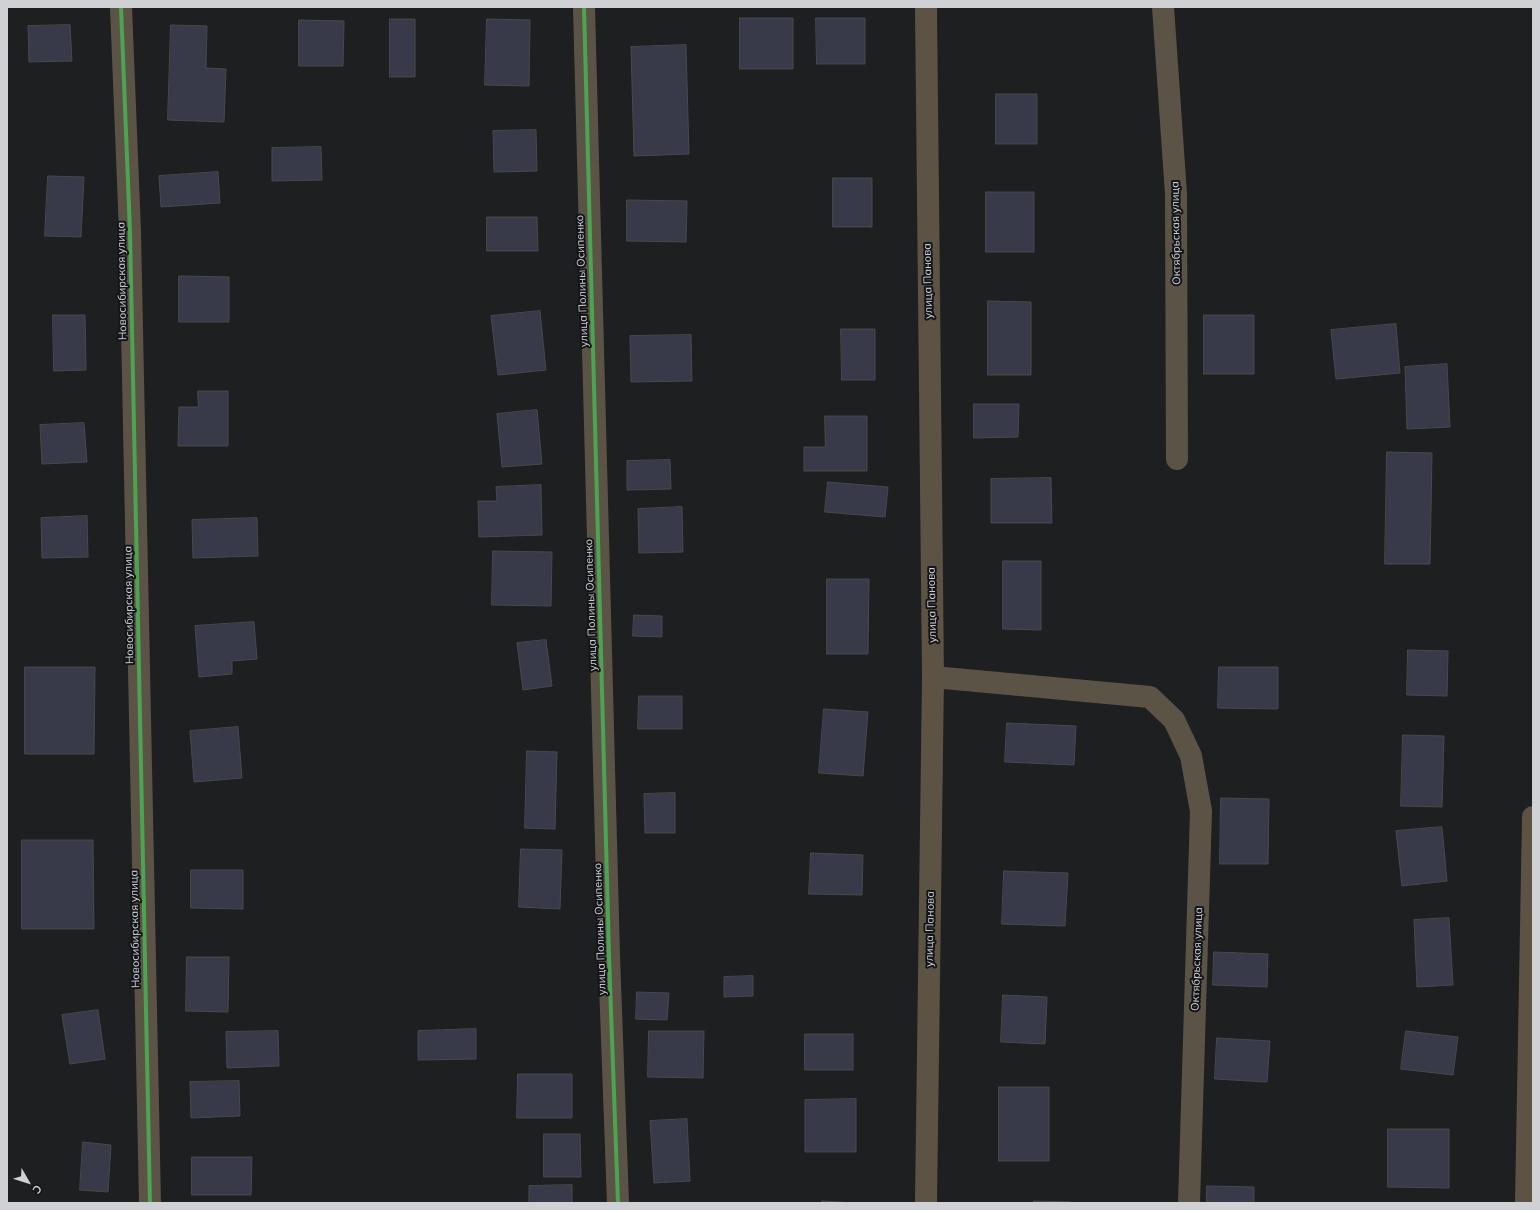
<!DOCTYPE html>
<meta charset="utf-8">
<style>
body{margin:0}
#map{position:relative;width:1540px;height:1210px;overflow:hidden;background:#1e1f21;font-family:Mulish,sans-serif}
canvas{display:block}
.frame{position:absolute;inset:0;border:8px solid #d0d1d4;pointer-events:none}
.north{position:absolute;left:8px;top:1162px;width:40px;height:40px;-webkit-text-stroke:3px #141519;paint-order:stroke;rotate:129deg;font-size:11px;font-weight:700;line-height:16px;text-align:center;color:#d0d1d4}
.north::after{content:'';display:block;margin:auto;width:14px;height:18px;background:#d0d1d4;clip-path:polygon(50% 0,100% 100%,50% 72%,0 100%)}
</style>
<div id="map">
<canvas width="1540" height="1210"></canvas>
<div class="frame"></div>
<div class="north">С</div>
</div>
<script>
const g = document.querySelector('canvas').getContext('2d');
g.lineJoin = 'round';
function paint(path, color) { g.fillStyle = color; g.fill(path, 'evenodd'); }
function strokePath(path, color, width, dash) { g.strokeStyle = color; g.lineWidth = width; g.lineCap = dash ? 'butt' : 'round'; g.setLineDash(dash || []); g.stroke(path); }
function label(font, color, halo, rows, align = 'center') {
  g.font = font + ' Mulish,sans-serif'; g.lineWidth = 4; g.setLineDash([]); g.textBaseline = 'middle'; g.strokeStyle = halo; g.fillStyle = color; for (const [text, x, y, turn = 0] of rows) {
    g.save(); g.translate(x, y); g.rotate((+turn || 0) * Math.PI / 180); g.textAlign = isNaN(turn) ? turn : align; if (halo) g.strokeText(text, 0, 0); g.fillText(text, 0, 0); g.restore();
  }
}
const building = new Path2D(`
 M740 18H793V69H740Z
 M816 18H865V64H817Z
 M390 19H415V77H390Z
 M487 19 530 20 529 86 485 85Z
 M299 20 344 21 343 66H299Z
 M70 25 72 61 29 62 28 26Z
 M171 25 207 26 206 68 226 69 224 122 168 120Z
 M686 45 689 154 634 156 631 47Z
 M996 94H1037V144H996Z
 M536 130 537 171 494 172 493 131Z
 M321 147 322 180 272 181V148Z
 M218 172 220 203 161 207 159 176Z
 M48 176 84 177 81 237 45 236Z
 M833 178H872V227H833Z
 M986 192H1034V252H986Z
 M627 200 687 201 686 242 627 241Z
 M487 217H537L538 251H487Z
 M179 276 229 277V322H179Z
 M988 301 1031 302V375H988Z
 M540 311 546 370 498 375 491 316Z
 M53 315H85L86 370 54 371Z
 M1204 315H1254V374H1204Z
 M1396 324 1400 373 1336 379 1331 330Z
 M841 329H875V380H842Z
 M691 335 692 381 631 382 630 336Z
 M1447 364 1450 427 1407 429 1405 367Z
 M198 391H228V446H178L179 407H198Z
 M974 404H1019L1018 437 974 438Z
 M537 410 542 464 502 467 497 414Z
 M825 416H867V471H804V447H825Z
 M84 423 87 462 42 464 40 425Z
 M1387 452 1432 453 1430 564H1385Z
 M670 460 671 489 627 490V461Z
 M1051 478 1052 523H991V479Z
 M828 482 888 487 885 517 825 512Z
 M541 485 542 535 479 537 478 501H497L496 487Z
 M682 507 683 552 639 553 638 509Z
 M87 516 88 557 42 558 41 518Z
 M257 518 258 556 193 558 192 520Z
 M493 551 552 552 551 606 492 605Z
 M1003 561H1041V630L1003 629Z
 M827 579H869L868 654H827Z
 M634 615 662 616V637L633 636Z
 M254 622 257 659 232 661V674L199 677 195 626Z
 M546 640 552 686 523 690 517 643Z
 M1408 650 1448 651 1447 696 1407 695Z
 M25 667H95L94 754H25Z
 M1219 667H1278V709L1218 708Z
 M639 696H682V729H638Z
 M824 709 868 712 863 776 819 773Z
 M1007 723 1076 726 1074 765 1005 762Z
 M238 727 242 778 194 782 190 731Z
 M1403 735 1444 736 1442 807 1401 806Z
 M527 751 557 752 555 829 525 828Z
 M675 793V833H645L644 794Z
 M1221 798 1269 799 1268 864H1220Z
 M1442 827 1447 881 1402 886 1396 831Z
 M22 840H93L94 929H22Z
 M521 849 562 850 560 909 519 907Z
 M811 853 863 855 862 895 809 894Z
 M191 870H243V909L191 908Z
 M1004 871 1068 873 1065 926 1002 924Z
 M1449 918 1453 985 1417 987 1414 920Z
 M1214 952 1268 954 1267 987 1213 985Z
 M187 957H229L228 1012 186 1011Z
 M753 976V996L724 997V977Z
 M637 992 669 993 667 1020 636 1019Z
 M1003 995 1047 997 1045 1044 1001 1042Z
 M98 1010 105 1059 70 1064 62 1015Z
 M476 1029V1059L418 1060V1031Z
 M278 1031 279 1066 227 1068 226 1032Z
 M649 1031H704L703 1078 648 1077Z
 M1406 1031 1458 1037 1453 1075 1401 1069Z
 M805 1034H853V1070H805Z
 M1217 1038 1270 1041 1267 1082 1215 1079Z
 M518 1074H572V1118H517Z
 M239 1081 240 1116 191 1118 190 1082Z
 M999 1087H1049V1161H999Z
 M856 1099V1152H805V1100Z
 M687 1119 690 1181 654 1183 650 1121Z
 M1388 1129H1449V1188L1388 1187Z
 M544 1134H580L581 1177H544Z
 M83 1142 111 1145 108 1192 80 1190Z
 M192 1157H252L251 1195H192Z
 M572 1185V1203H529V1186Z
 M1207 1186 1254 1187V1203H1207Z
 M822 1201 856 1203H822Z
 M1034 1201 1071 1202V1203H1034Z`);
const street = new Path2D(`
 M121 7 130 232 150 1203
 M584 7 609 956 618 1203
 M1163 7 1176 194 1177 459
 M933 677 1150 697 1174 720 1191 756 1201 811 1189 1203`);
const secondary = new Path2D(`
 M926 7 933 677 926 1203
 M1526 1203 1533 817`);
const cycleway = new Path2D(`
 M121 7 130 232 150 1203
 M584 7 609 956 618 1203`);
const streetNames = [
 ["Октябрьская улица",1176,233,-91],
 ["Новосибирская улица",122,281,-91],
 ["улица Полины Осипенко",582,281,-92],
 ["улица Панова",928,281,-91],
 ["Новосибирская улица",129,605,-91],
 ["улица Полины Осипенко",591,605,-92],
 ["улица Панова",932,605,-91],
 ["Новосибирская улица",135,929,-91],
 ["улица Полины Осипенко",600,929,-92],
 ["улица Панова",930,929,-89],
 ["Октябрьская улица",1197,959,-88]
];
paint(building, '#393a49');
strokePath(building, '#48494b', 1);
strokePath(street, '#5c5347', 22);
strokePath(secondary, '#5d5345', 22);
strokePath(cycleway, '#4ca352', 4);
label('11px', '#d0d1d4', '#141519', streetNames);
</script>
